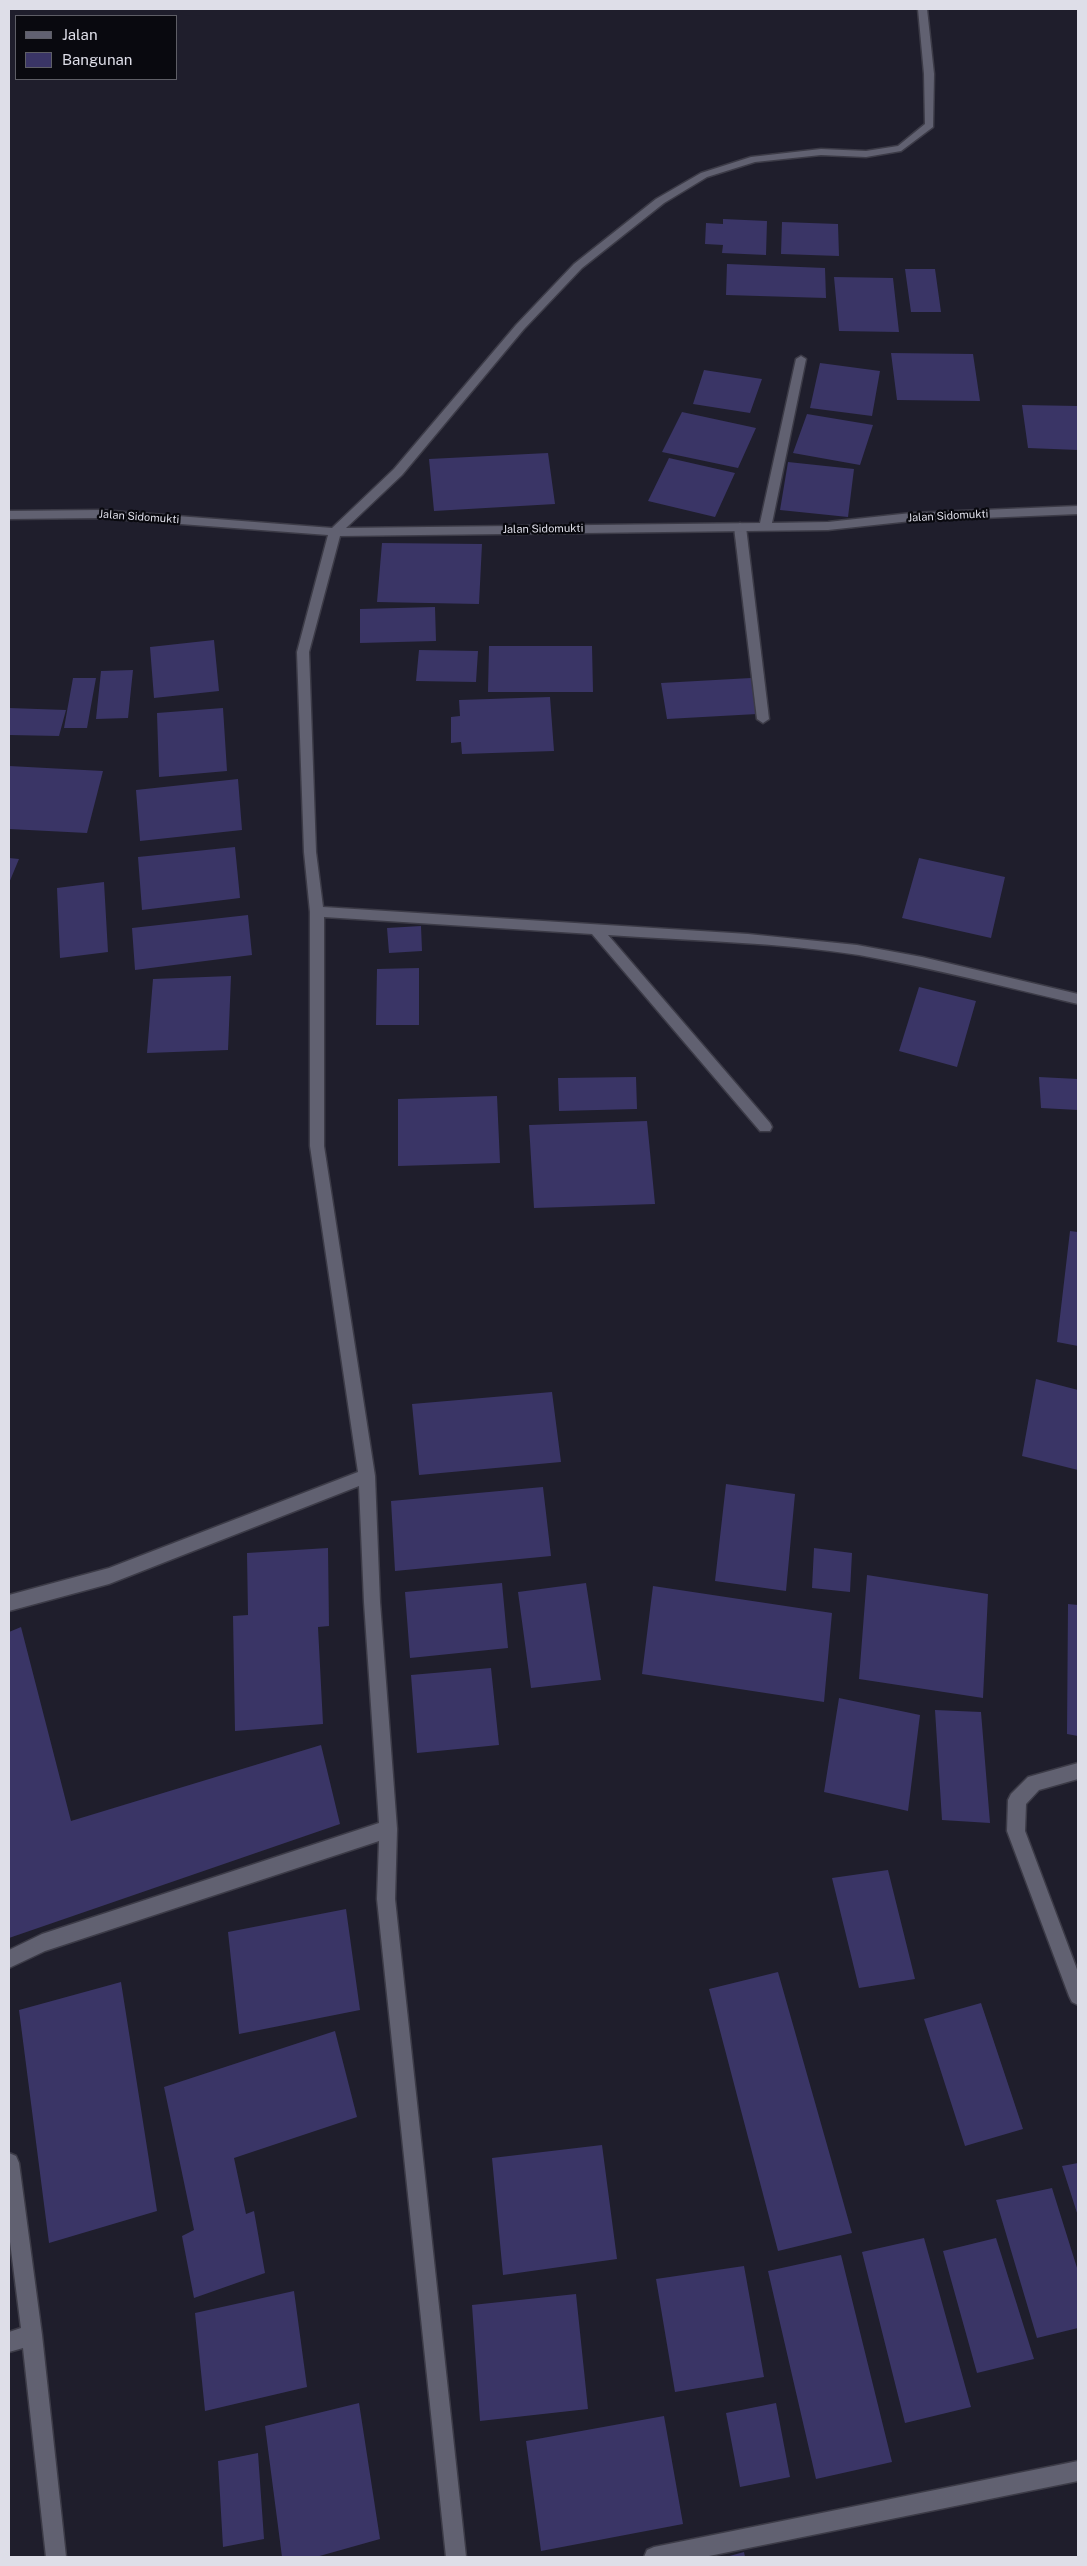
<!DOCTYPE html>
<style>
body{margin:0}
#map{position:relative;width:1087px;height:2566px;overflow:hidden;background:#1f1e2c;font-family:"Public Sans",sans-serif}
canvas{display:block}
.frame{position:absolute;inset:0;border:10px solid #dedee8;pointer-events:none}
.legend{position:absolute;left:15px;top:15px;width:162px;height:65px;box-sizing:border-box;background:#09090f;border:1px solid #5e5e66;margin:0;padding:6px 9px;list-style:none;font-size:15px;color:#dedee8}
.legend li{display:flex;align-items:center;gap:10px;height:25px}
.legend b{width:25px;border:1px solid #5e5e66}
</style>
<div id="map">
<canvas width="1087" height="2566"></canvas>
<div class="frame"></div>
<ul class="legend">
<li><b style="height:6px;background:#616171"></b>Jalan</li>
<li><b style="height:14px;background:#3a3566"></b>Bangunan</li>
</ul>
</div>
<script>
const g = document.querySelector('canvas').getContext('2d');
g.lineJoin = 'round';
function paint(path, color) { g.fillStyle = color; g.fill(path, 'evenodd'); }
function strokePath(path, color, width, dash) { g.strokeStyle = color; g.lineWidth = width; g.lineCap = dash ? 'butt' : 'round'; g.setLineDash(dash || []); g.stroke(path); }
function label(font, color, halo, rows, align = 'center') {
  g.font = font + ' "Public Sans",sans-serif'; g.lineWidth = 4.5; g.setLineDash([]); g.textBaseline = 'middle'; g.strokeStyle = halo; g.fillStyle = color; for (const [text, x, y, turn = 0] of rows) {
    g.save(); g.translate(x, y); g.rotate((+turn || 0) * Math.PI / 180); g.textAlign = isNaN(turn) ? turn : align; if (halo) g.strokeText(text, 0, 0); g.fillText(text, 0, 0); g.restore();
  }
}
const building = new Path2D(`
 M723 219 767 221 766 255 722 253 723 245 705 244 706 223 723 224Z
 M782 222 838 224 839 256 781 254Z
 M727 264 825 268 826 298 726 295Z
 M905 269H935L941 312H911Z
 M834 277 893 278 899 332 839 331Z
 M891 353 973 354 980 401 897 400Z
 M820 363 880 371 872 416 810 408Z
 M704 370 762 379 750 413 693 404Z
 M1022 405 1078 406V450L1028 448Z
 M682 412 756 428 738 468 662 452Z
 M807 414 873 425 860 465 793 453Z
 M548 453 555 504 434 511 429 459Z
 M669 458 735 473 715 517 648 501Z
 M788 462 854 469 848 517 780 510Z
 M382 543 482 544 479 604 377 602Z
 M435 607 436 641 360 643V609Z
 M214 640 219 691 154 698 150 647Z
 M489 646H592L593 692H488Z
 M419 650 478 651 476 682 416 681Z
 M133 670 128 718 96 719 101 671Z
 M73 678H96L87 728H64Z
 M751 678 757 714 667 719 661 683Z
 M550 697 554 751 462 754 461 742 451 743V717L460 716 459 700Z
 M9 708 66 710 59 736 9 735Z
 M223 708 227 771 159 777 157 713Z
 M9 766 103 771 87 833 9 829Z
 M238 779 242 830 140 841 136 790Z
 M235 847 240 898 142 910 138 857Z
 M9 858 19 859 9 883Z
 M919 858 1005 877 991 938 902 918Z
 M104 882 108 952 60 958 57 888Z
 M248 915 252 955 135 970 132 928Z
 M421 926 422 951 389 953 387 928Z
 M419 968V1025H376L377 969Z
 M231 976 228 1050 147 1053 153 979Z
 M919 987 976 1001 957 1067 899 1051Z
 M636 1077 637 1109 559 1111 558 1078Z
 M1039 1077 1078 1079V1110L1041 1108Z
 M497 1096 500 1163 398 1166V1099Z
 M647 1121 655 1204 534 1208 529 1125Z
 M1070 1231 1078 1232V1346L1057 1342Z
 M1036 1379 1078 1390V1470L1022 1456Z
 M552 1392 561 1462 419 1475 412 1404Z
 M726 1484 795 1494 786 1591 715 1581Z
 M543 1487 551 1556 395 1571 391 1501Z
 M328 1548 329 1626 318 1627 323 1724 235 1731 233 1616 248 1615 247 1553Z
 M814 1548 852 1553 850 1592 812 1588Z
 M867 1575 988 1594 983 1698 859 1679Z
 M502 1583 508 1648 410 1658 405 1592Z
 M586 1583 601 1680 531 1688 518 1592Z
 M653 1586 832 1613 824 1702 642 1674Z
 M1068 1604 1078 1605V1736L1067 1734Z
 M21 1627 71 1821 321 1745 340 1824 9 1938V1632Z
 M491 1668 499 1745 417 1753 411 1675Z
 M839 1698 920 1715 908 1811 824 1792Z
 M935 1710 981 1712 990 1823 942 1820Z
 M888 1870 915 1979 859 1988 832 1878Z
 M346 1909 360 2010 239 2034 228 1932Z
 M778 1972 852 2233 778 2251 709 1989Z
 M121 1982 157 2211 49 2243 19 2010Z
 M981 2003 1023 2129 965 2146 924 2019Z
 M335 2031 357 2117 234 2158 246 2214 254 2211 265 2273 194 2298 182 2236 194 2230 164 2087Z
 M602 2145 617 2259 503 2275 492 2158Z
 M1078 2163V2216L1062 2166Z
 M1052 2188 1078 2271V2328L1037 2338 996 2200Z
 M924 2238 971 2407 905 2423 862 2252Z
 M996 2238 1034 2359 977 2373 943 2251Z
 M841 2255 892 2462 816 2479 768 2271Z
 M744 2266 764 2377 675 2392 656 2279Z
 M294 2291 307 2387 205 2411 195 2313Z
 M576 2294 588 2409 480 2421 472 2305Z
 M359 2403 380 2539 316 2557H282L265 2426Z
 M776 2403 790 2477 740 2487 726 2413Z
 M664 2416 683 2524 541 2551 526 2441Z
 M258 2453 264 2539 223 2547 218 2461Z
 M744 2552 745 2557H726Z`);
const lane = new Path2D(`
 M740 523 746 527 769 719 763 723 757 719 734 527Z`);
const street = new Path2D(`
 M918 9H927L934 74 933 127 901 151 866 157 821 155 755 162 707 177 664 203 582 268 524 329 402 475 346 528 760 523 796 359 801 356 806 359 772 523 828 522 911 513 1078 506V514L911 521 828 530 340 536 309 652 316 852 323 907 748 934 857 945 922 957 1078 994V1004C1005 987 933 968 859 955 777 942 692 941 608 935L770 1123 772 1127 770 1131H760L592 934 324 917V1146L375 1476 380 1602 397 1829 395 1899 466 2557H446L377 1899 379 1841 45 1951 9 1968V1950L42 1934 379 1823 364 1602 359 1486 109 1584 9 1611V1595L109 1568 358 1472 310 1146V912L304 852 297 652 328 535 100 518 9 519V511L100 510 332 528 394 469 516 325 574 264 656 199 701 173 751 157 821 149 866 151 898 146 925 124 924 74Z
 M1078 1763V1779L1039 1790 1026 1804 1025 1831 1078 1972V2005L1072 2002 1069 1996 1007 1831 1008 1800 1011 1794 1028 1777Z
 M9 2153 16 2156 19 2163 42 2335 66 2557H46L23 2348 9 2352V2332L21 2328 9 2234Z
 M1078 2461V2481L704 2557H644L647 2550 654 2547Z`);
const farStreetnames = [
 ["Jalan Sidomukti",948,516,-3],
 ["Jalan Sidomukti",139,517,4],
 ["Jalan Sidomukti",543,529,-1]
];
paint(building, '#3a3566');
strokePath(lane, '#3c3b47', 3);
strokePath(street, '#3c3b47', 3);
paint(lane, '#616171');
paint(street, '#616171');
label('11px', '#dedee8', '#09090f', farStreetnames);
</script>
